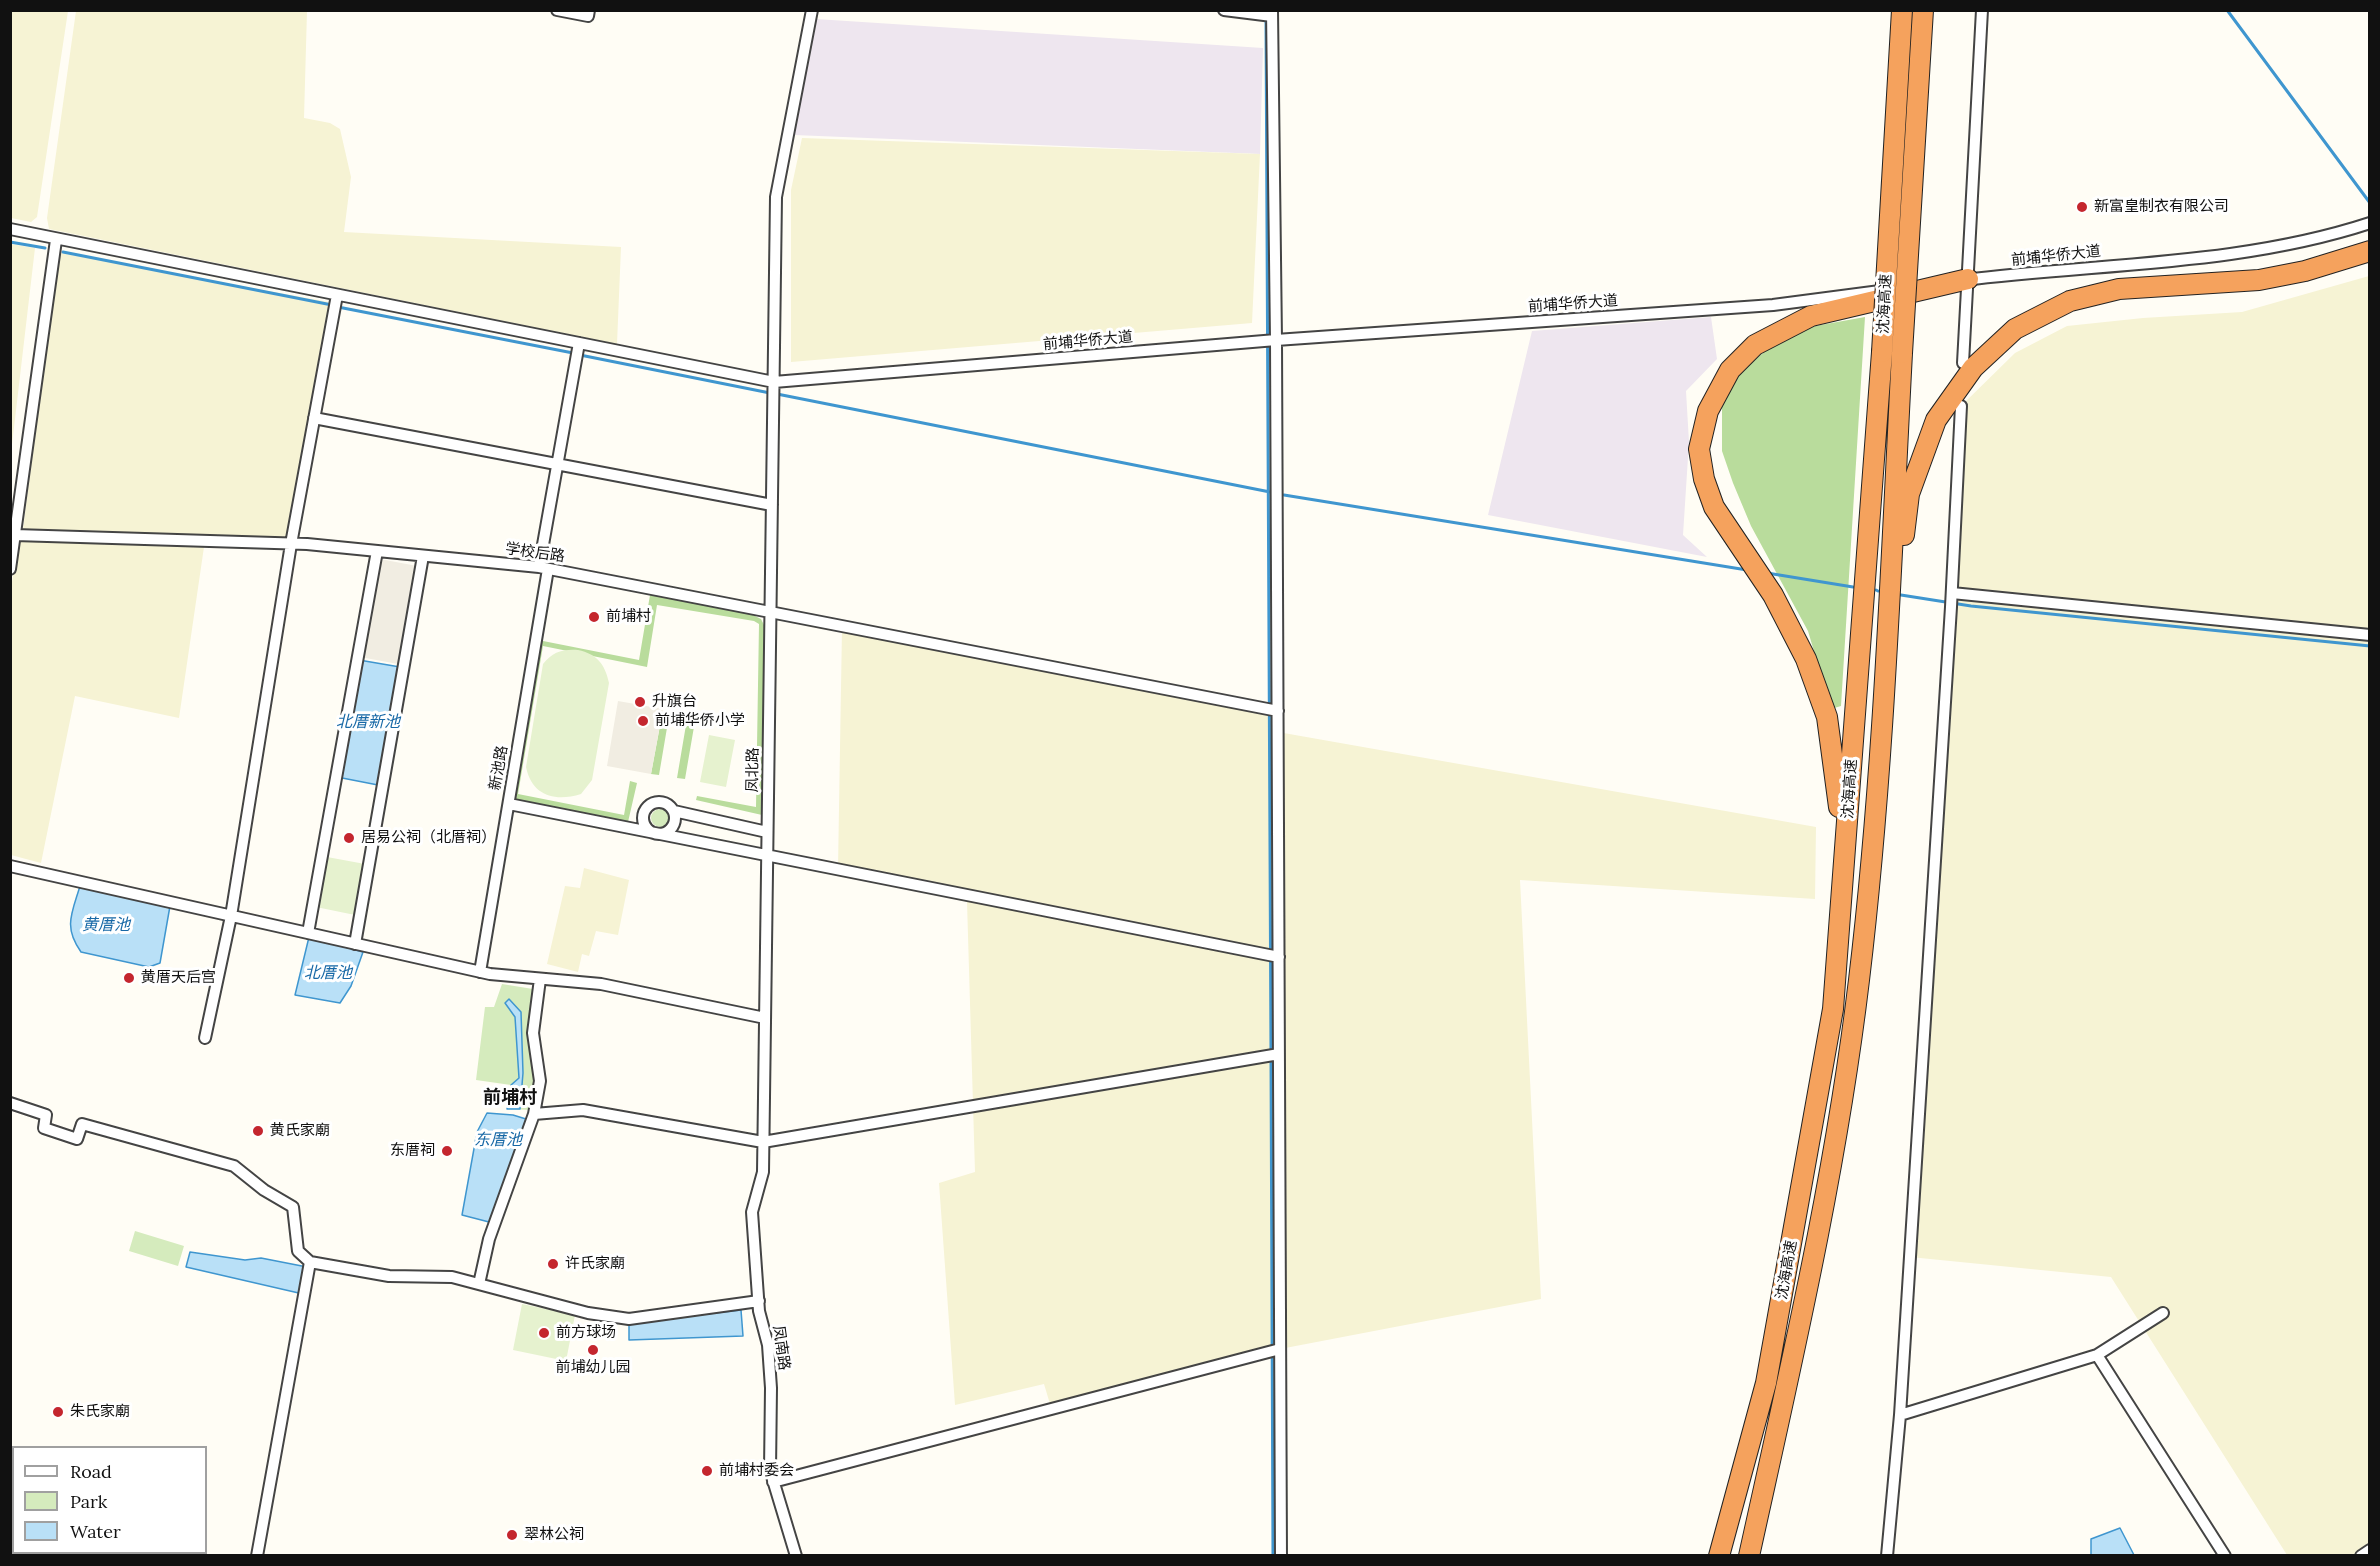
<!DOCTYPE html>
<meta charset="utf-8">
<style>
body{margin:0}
#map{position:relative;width:2380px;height:1566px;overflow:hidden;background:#fffdf5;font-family:Lora,serif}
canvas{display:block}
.frame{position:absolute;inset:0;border:12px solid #111;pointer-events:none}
.legend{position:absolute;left:12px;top:1446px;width:195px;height:108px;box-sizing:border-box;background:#fff;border:2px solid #a0a0a0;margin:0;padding:8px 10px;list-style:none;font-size:18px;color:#111}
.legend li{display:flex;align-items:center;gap:12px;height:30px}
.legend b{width:30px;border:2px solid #a0a0a0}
</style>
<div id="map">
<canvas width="2380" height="1566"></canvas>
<div class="frame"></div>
<ul class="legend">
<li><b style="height:8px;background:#fff"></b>Road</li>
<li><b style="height:16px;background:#d5ebbd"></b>Park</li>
<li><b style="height:16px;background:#b9e0f7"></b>Water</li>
</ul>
</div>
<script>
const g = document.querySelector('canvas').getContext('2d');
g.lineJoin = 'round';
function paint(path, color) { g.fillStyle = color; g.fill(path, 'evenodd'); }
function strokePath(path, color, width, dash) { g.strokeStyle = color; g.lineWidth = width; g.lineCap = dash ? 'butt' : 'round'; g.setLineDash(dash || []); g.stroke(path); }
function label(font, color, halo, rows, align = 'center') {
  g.font = font + ' Lora,"Noto Sans SC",serif'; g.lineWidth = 6; g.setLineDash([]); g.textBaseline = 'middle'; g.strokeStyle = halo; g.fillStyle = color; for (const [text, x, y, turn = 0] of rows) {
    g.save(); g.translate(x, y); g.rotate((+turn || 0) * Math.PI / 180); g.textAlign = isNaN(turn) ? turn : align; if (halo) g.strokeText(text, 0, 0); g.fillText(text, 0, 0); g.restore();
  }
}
const industrial = new Path2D(`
 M816 19 1263 48 1260 154 794 135Z
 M1711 317 1717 359 1686 391 1689 442 1683 535 1707 557 1488 515 1532 331Z`);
const farmland = new Path2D(`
 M11 10 68 11 37 217 31 222 11 218Z
 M76 11H307L304 118 330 123 340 129 351 177 344 232 621 247 617 344 49 229 47 218Z
 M802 138 1260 154 1252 323 791 362V190Z
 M11 244 35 248 11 453 10 244Z
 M61 253 329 302 286 538 23 529 47 337Z
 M2369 276V1555H2287L2111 1277 1910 1257 1961 406 2015 353 2067 326 2143 318 2242 312Z
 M18 541 204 547 179 718 75 696 41 863 11 855 10 595Z
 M842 628 1278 711V732L1816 827 1815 899 1520 880 1541 1299 1280 1349 1050 1404 1044 1384 955 1405 939 1183 975 1172 967 902 838 868Z
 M584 868 629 880 618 935 596 931 589 956 582 954 578 972 547 964 565 886 580 888Z
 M10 1513 13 1514 14 1552 61 1553 60 1555H11Z`);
const green = new Path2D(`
 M651 818a9 9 0 1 1 18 0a9 9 0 1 1-18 0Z
 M502 984 533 989C528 1030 535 1069 533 1110L507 1109 511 1085 476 1080 485 1007H494Z
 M135 1231 184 1246 178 1266 129 1251Z`);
const forest = new Path2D(`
 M1865 317 1841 706 1831 709 1808 631 1751 526 1733 483 1722 451V406L1733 377 1778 341 1815 326Z
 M650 595 751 614 761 619 764 625 762 815 696 800 697 796 756 807 759 624 754 621 657 605 647 667 543 646 518 794 624 815 630 781 637 783 628 822 510 799 538 640 639 660Z
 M662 715 669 716 659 775 651 774Z
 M687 719 695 721 685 779 677 778Z`);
const pitch = new Path2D(`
 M578 650C597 654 605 664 609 683L592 780 581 794C555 802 532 796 526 767L543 664C553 652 562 649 578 650Z
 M709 735 735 740 726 787 700 782Z
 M327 857 365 864 355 915 316 907Z
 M522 1304 575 1315 566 1361 513 1350Z`);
const plaza = new Path2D(`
 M380 559 417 566 398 664 360 657Z
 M618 701 663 709 651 774 607 766Z`);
const water = new Path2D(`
 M359 660 400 667 378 785 337 777Z
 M80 886 170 906 160 963 149 967 81 952C63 927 72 913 80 886Z
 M309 937 363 952 351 986 340 1003 295 995Z
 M509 999 521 1012 523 1073 520 1109H507L511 1085 519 1078 515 1017 505 1003Z
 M487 1113 513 1115 526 1119 494 1217 489 1222 462 1215 477 1132Z
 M190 1252 245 1260 261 1258 307 1267 303 1294 186 1267Z
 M741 1310 743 1336 629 1340V1323Z
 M2120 1528 2134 1555H2091V1539Z`);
const stream = new Path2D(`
 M2227 10 2370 203
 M1266 18 1271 1053
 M10 242 45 248
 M63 252 332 305
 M338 307 573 353
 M580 355 770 393
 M777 394 1270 492
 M1284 495 1747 570
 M1767 573 1853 587
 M1876 590 1878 591
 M1901 595 1971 606 2370 646
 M1271 1059 1273 1556`);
const street = new Path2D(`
 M557 10 588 16 589 10
 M1224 10 1272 16
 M1272 10 1276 340 1281 1556
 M10 229 774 382 1276 340 1773 305 1880 291
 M1964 280C2099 263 2239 266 2370 223
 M1963 363 1982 10
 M314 418 772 505
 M15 535 307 544 539 567 1278 711
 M539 567 579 343
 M10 569 56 240
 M1952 593 2370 635
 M643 818a16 16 0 1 1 32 0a16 16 0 1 1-32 0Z
 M509 804 1279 957
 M674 811 767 832
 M10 866 490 974 601 984 765 1018
 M308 933 377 551
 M355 944 423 556
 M480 972 548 569
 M205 1038 231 916 291 544 337 295
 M10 1103 46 1115 44 1128 77 1139 82 1124 234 1166 264 1190 293 1207 298 1251 310 1262
 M534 1114 583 1110 763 1142 1279 1054
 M479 1284 489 1239 534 1114 540 1081 533 1033 540 979
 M2097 1355 2225 1556
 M1900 1415 2097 1355 2163 1313
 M773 1482 1280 1349
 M10 1508 14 1509
 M147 1552 156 1556
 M257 1556 310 1262 389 1276 452 1277 588 1313 629 1319 759 1301
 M796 1556 770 1470 771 1388 768 1345 759 1311 752 1212 763 1172 776 197 812 10
 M1887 1556 1900 1415 1951 607 1961 406
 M2361 1556 2370 1550`);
const highway = new Path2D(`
 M1904 535 1909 494 1936 420 1973 368 2015 329 2070 301 2119 289 2259 280 2305 271 2370 251
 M1839 807 1827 717 1806 659 1773 595 1714 507 1704 479 1699 449 1708 411 1730 370 1755 345 1811 316 1968 279
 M1719 1556 1766 1383 1833 1009 1882 352
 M1749 1556C1791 1365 1836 1174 1859 980 1884 772 1891 562 1902 353`);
const highwayBridge = new Path2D(`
 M1882 352 1902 10
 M1902 353 1923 10`);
const markers = [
 [2082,207,6,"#c4262e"],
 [594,617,6,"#c4262e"],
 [640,702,6,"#c4262e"],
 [643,721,6,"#c4262e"],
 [349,838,6,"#c4262e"],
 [129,978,6,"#c4262e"],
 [258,1131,6,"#c4262e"],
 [447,1151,6,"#c4262e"],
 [553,1264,6,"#c4262e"],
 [544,1333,6,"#c4262e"],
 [593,1350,6,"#c4262e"],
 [58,1412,6,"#c4262e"],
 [707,1471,6,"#c4262e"],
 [512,1535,6,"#c4262e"]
];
const poiNames = [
 ["新富皇制衣有限公司",2094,207],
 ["前埔村",606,617],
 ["升旗台",652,702],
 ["前埔华侨小学",655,721],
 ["居易公祠（北厝祠）",361,838],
 ["黄厝天后宫",141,978],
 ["黄氏家廟",270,1131],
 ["东厝祠",435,1151,"right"],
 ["许氏家廟",565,1264],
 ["前方球场",556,1333],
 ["前埔幼儿园",593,1368,"center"],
 ["朱氏家廟",70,1412],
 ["前埔村委会",719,1471],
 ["翠林公祠",524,1535]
];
const streetNames = [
 ["前埔华侨大道",2056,256,-6],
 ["前埔华侨大道",1573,304,-4],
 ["沈海高速",1885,304,-87],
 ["前埔华侨大道",1088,341,-5],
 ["学校后路",535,553,8],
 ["新池路",499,768,-80],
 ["凤北路",753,770,-89],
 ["沈海高速",1850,789,-86],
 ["沈海高速",1787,1270,-80],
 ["凤南路",781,1348,82]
];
const waterNames = [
 ["北厝新池",368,722],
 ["黄厝池",106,925],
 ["北厝池",328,973],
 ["东厝池",498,1140]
];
const quarterNames = [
 ["前埔村",510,1098]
];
paint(industrial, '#eee6ef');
paint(farmland, '#f6f3d4');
paint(green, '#d5ebbd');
paint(forest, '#b9dc9c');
paint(pitch, '#e6f2cf');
paint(plaza, '#f1ede2');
paint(water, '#b9e0f7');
strokePath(water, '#3f96cf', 1.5);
strokePath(stream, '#3f96cf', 3);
strokePath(street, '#444', 14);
strokePath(highway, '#222', 22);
strokePath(street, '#fff', 10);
strokePath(highway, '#f5a25d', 20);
strokePath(highwayBridge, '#222', 22, []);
strokePath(highwayBridge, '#f5a25d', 20);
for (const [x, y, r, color] of markers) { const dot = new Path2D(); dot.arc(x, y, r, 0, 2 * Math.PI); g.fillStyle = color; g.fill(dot); strokePath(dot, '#fff', 2); }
label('15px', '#111', '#fff', poiNames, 'left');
label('15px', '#111', '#fff', streetNames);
label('italic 16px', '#1768a6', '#fff', waterNames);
label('bold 18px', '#111', '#fff', quarterNames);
</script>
